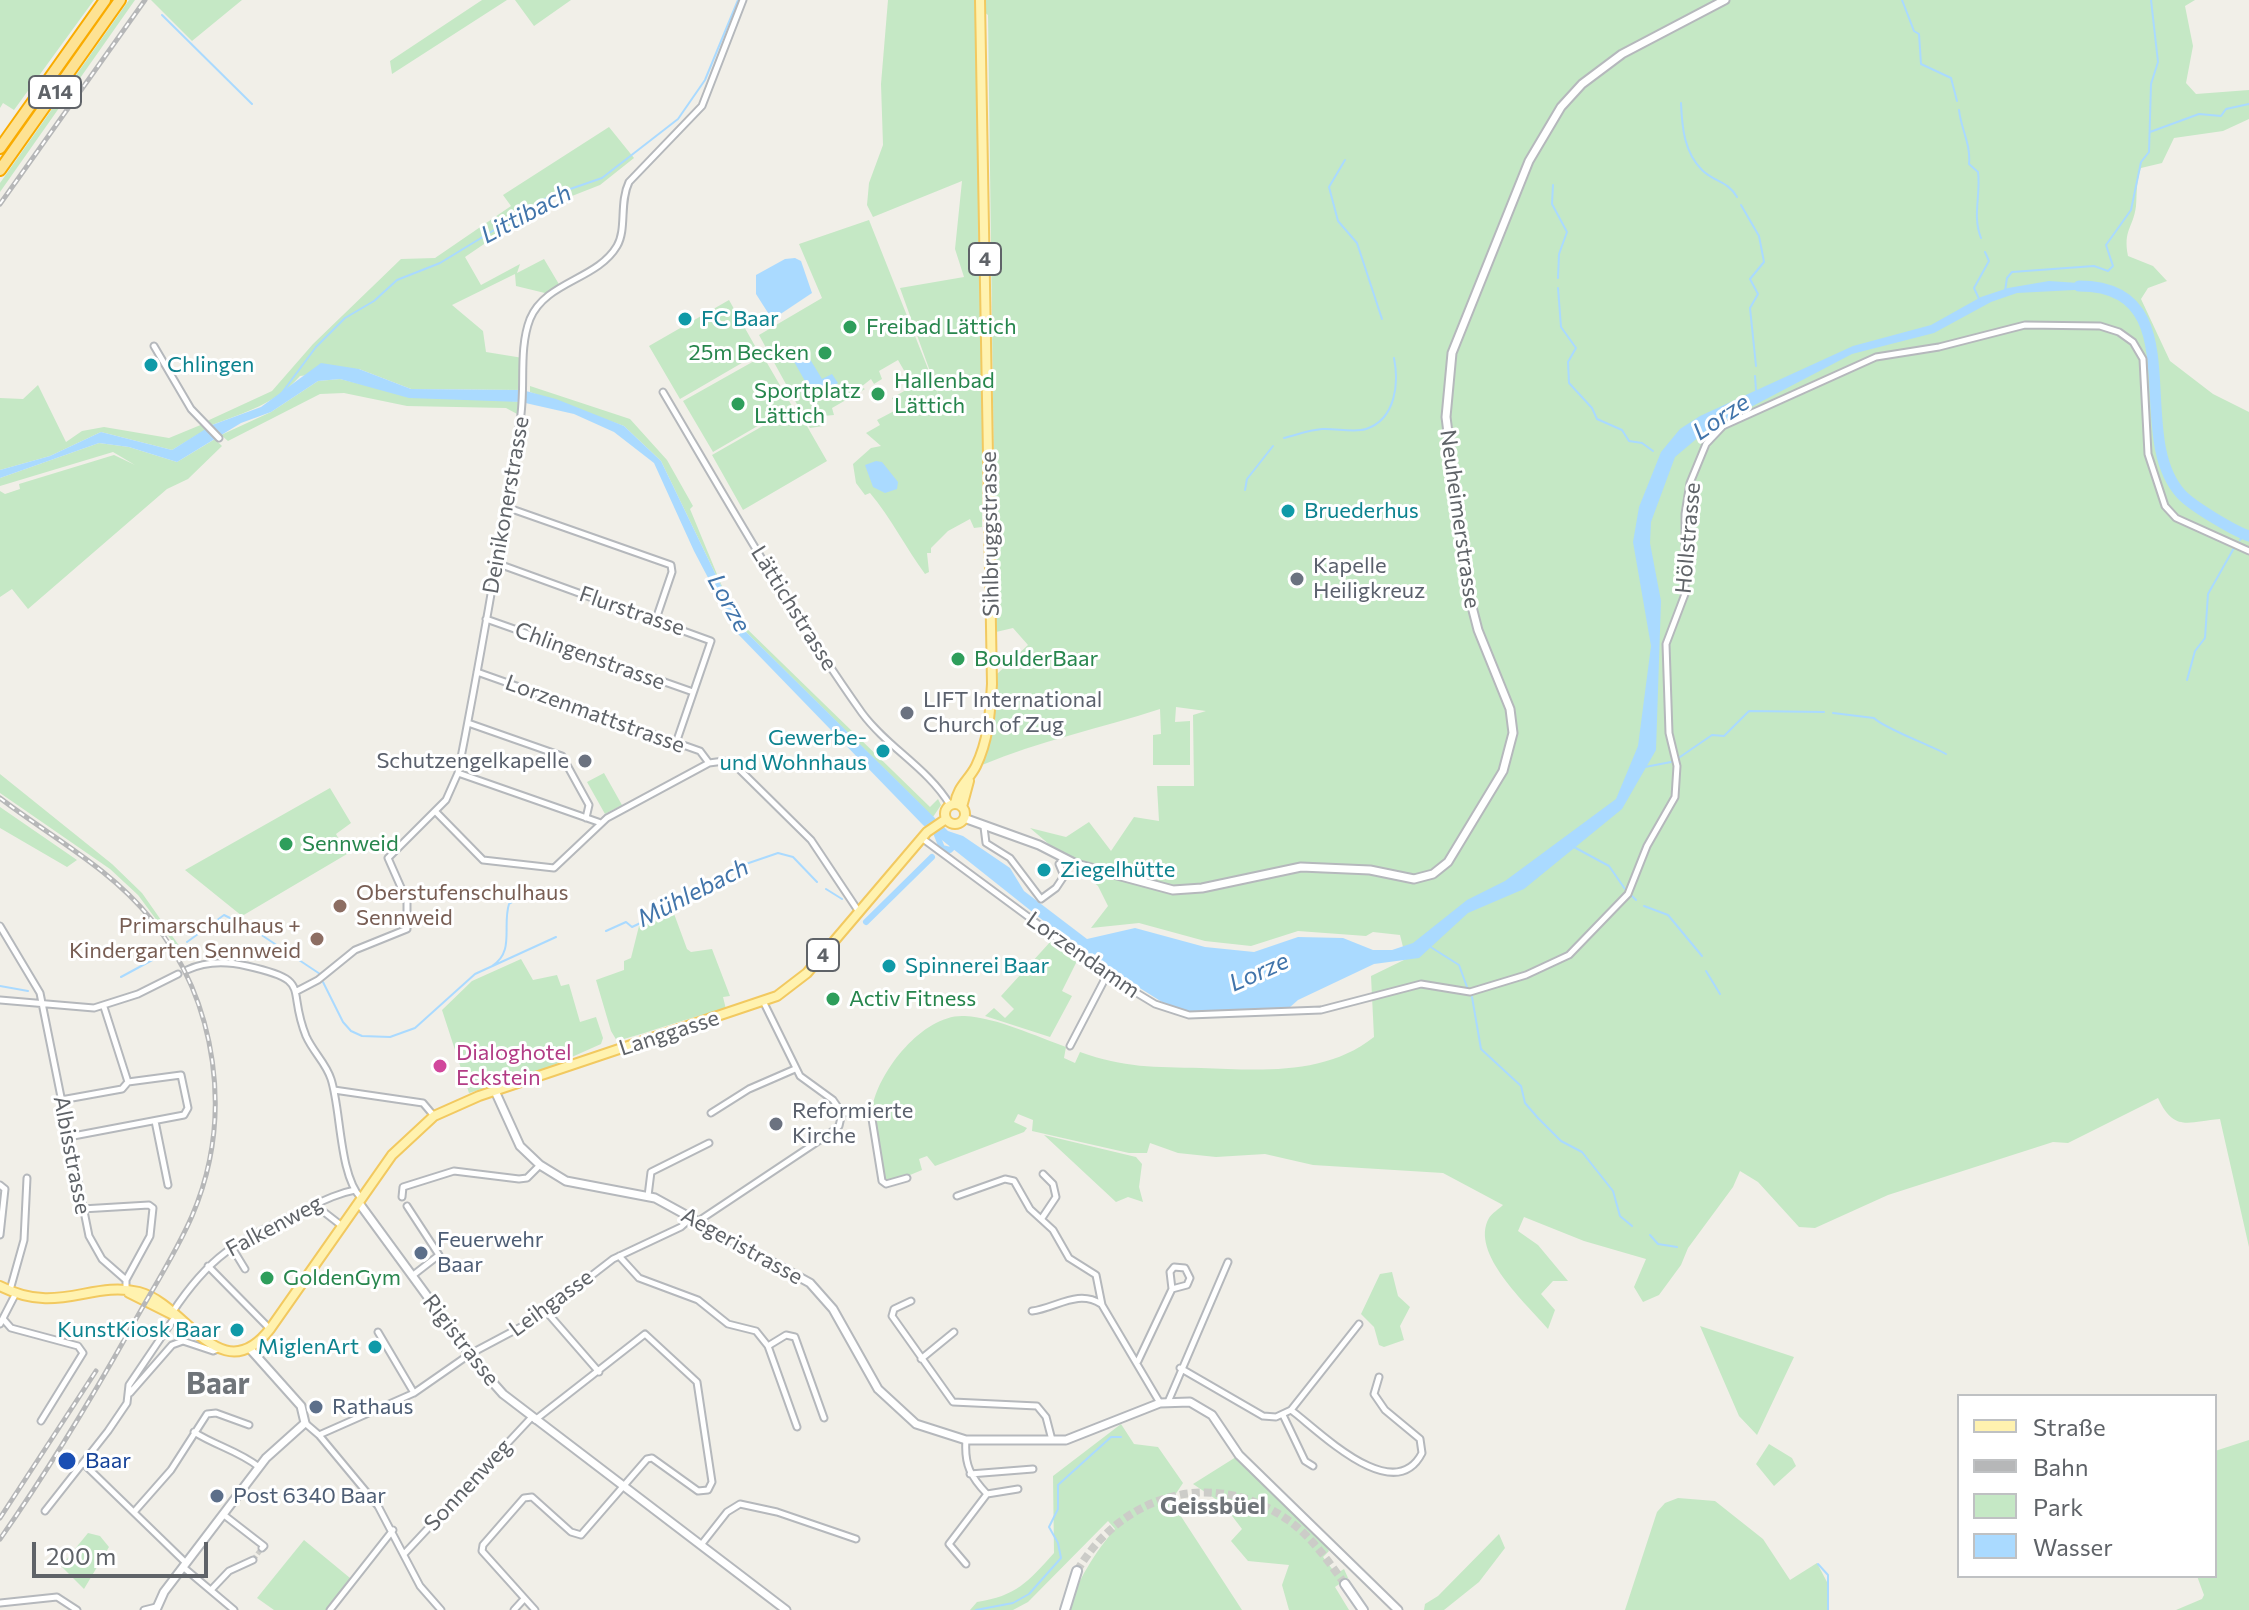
<!DOCTYPE html>
<meta charset="utf-8">
<style>
body{margin:0}
#map{position:relative;width:2249px;height:1610px;overflow:hidden;background:#f1efe8;font-family:Commissioner,sans-serif}
canvas{display:block}
.legend{position:absolute;left:1957px;top:1394px;width:260px;height:184px;box-sizing:border-box;background:#fff;border:2px solid #bfc1c3;margin:0;padding:10px 14px;list-style:none;font-size:24px;color:#5f6368}
.legend li{display:flex;align-items:center;gap:16px;height:40px}
.legend b{width:40px;border:2px solid #bfc1c3}
.scale{position:absolute;left:32px;top:1542px;width:176px;height:36px;box-sizing:border-box;border:4px solid #5f6368;border-top:0;padding-left:10px;font-size:24px;line-height:28px;white-space:nowrap;color:#5f6368;-webkit-text-stroke:6px #fff;paint-order:stroke}
</style>
<div id="map">
<canvas width="2249" height="1610"></canvas>
<ul class="legend">
<li><b style="height:10px;background:#fff2af"></b>Straße</li>
<li><b style="height:10px;background:#b6b7b8"></b>Bahn</li>
<li><b style="height:22px;background:#c5e8c5"></b>Park</li>
<li><b style="height:22px;background:#aadaff"></b>Wasser</li>
</ul>
<div class="scale">200 m</div>
</div>
<script>
const g = document.querySelector('canvas').getContext('2d');
g.lineJoin = 'round';
function paint(path, color) { g.fillStyle = color; g.fill(path, 'evenodd'); }
function strokePath(path, color, width, dash) { g.strokeStyle = color; g.lineWidth = width; g.lineCap = dash ? 'butt' : 'round'; g.setLineDash(dash || []); g.stroke(path); }
function label(font, color, halo, rows, align = 'center') {
  g.font = font + ' Commissioner,sans-serif'; g.lineWidth = 6; g.setLineDash([]); g.textBaseline = 'middle'; g.strokeStyle = halo; g.fillStyle = color; for (const [text, x, y, turn = 0] of rows) {
    g.save(); g.translate(x, y); g.rotate((+turn || 0) * Math.PI / 180); g.textAlign = isNaN(turn) ? turn : align; if (halo) g.strokeText(text, 0, 0); g.fillText(text, 0, 0); g.restore();
  }
}
const green = new Path2D(`
 M0 0H94L14 110 3 103 0 108Z
 M129 0H135L0 192V183Z
 M151 0H242L192 41Z
 M482 0H507L392 74 390 61Z
 M515 0H571L534 26Z
 M888 0H2195L2185 6 2193 46 2186 83 2196 94 2249 90V119L2223 131 2174 138 2162 163 2141 168C2136 182 2137 192 2136 206 2133 229 2123 229 2128 256L2153 266 2167 281 2148 288 2141 299 2170 361 2213 394 2249 412V1247L2220 1119C2187 1122 2174 1132 2158 1098L2068 1143 2053 1142 1888 1195 1815 1228 1799 1227 1758 1182 1740 1171 1733 1187 1688 1248 1681 1265 1659 1295 1643 1302 1634 1287 1646 1259 1584 1241 1524 1217 1518 1231 1538 1245 1568 1281H1553L1541 1294 1555 1310 1548 1329C1527 1304 1469 1253 1489 1218 1492 1213 1499 1209 1503 1205L1443 1173 1313 1165 1265 1154 1216 1157 1178 1153 1150 1143 1147 1153H1129L1032 1131 1033 1120 1018 1114 1014 1122 1027 1128 1024 1132 935 1166 927 1156 919 1159 922 1170 898 1180H886L881 1173C878 1153 869 1124 873 1105 880 1069 925 1013 965 1016 998 1018 1035 1036 1066 1047L1064 1058 1075 1063 1080 1052C1124 1068 1155 1067 1201 1068 1259 1070 1325 1076 1374 1037L1371 976 1406 959 1400 935 1373 932 1366 936 1298 931 1251 946 1205 941 1139 923 1091 928 1108 906 1098 886 1030 828 1066 837 1089 822 1111 851 1134 817 1159 821 1157 786H1194L1193 715 1206 711 1176 707 1175 722 1190 721V765H1153V735L1161 734 1160 709C1101 728 1039 741 982 765L993 731 997 674 1028 645 1013 628 996 632 988 15 977 7 983 274 982 527 974 528 970 519 948 531 931 548V553H927L929 572 925 574C906 548 891 518 870 493L865 495 856 483 853 464 871 448 881 446 866 433 880 425 877 420 898 409 892 398 913 386 898 360 879 371 882 379 874 384 871 379 861 387 865 389 832 408 834 415 823 416V426L810 428 759 335 822 298 799 244 869 220 940 399 900 288 964 277 955 249 962 181 873 217 867 205 869 183 883 145 881 84Z
 M609 127 634 158 600 185 572 196 553 197 465 257 481 285 520 264 517 273 544 259 560 286 549 294 516 286 515 274 452 305 483 331 486 352 523 358V390L411 389 359 369 300 376C277 403 244 413 212 425L207 421 272 391 313 344 401 259 435 258 511 206 503 195Z
 M729 300 759 353 680 399 649 346Z
 M763 356 792 406 713 452 683 401Z
 M340 379 369 386 521 402 519 415 506 408 407 406 344 393 320 394 228 441 221 435 271 412 318 381Z
 M38 385 66 442 82 431 104 427 169 438 203 424 207 429 172 450 101 432 50 456 0 470V398L23 399Z
 M530 386 630 419 667 460 693 506 690 509 721 584 743 625 930 807 938 799 941 805 933 817 741 627 661 461 624 426 530 392Z
 M796 407 827 461 743 510 712 455Z
 M215 439 222 446 188 479 167 489 28 609 12 589 0 597V491L5 494 20 489 19 484 114 455 135 465 113 452 0 486V478L99 443 129 447 177 462Z
 M604 773 622 805 605 814 587 782Z
 M0 774 112 864 142 893 180 947 178 949 138 895 110 869 0 793Z
 M330 788 351 823 336 834 347 854 242 916 185 870Z
 M0 807 77 860 67 867 0 828Z
 M673 911 687 949 691 952 712 949 730 996 723 997 726 1009C689 1017 654 1031 617 1041L611 1031 596 980 624 970V961L631 958 639 926Z
 M1051 941 1078 959 1062 991 1072 996 1050 1037 985 1016 994 1008 1005 1018 1014 1009 1001 996Z
 M521 959 533 980 557 975 561 986 569 984 580 1022 596 1017 603 1038 601 1044 545 1069 469 1093 442 1010 472 981Z
 M1044 1135 1136 1157 1142 1164 1139 1187 1143 1202 1128 1197 1116 1202Z
 M1392 1272 1398 1296 1410 1307 1400 1326 1404 1340 1384 1347 1379 1345 1374 1327 1361 1314 1380 1274Z
 M1700 1326 1794 1357 1757 1435 1739 1416Z
 M1121 1424 1134 1444 1158 1447 1183 1483 1171 1501 1242 1610H1070C1074 1584 1097 1550 1115 1529L1108 1521 1028 1602 1013 1610H970L977 1602C1016 1596 1028 1582 1054 1553L1053 1476Z
 M2249 1440V1610H2176L2202 1599 2204 1595 2197 1576H2215V1451Z
 M1769 1444 1792 1458 1796 1466 1774 1486 1756 1464Z
 M1236 1457 1315 1530 1329 1551 1323 1557 1336 1574 1344 1569 1348 1578 1335 1587 1349 1610H1289L1282 1585 1289 1565 1248 1561 1231 1541 1242 1529 1223 1504 1193 1484Z
 M1678 1498 1715 1501 1763 1539 1790 1580 1817 1563 1827 1582V1610H1625L1657 1512 1665 1503Z
 M88 1533 100 1536 109 1547 84 1589 61 1566Z
 M1499 1534 1505 1548 1479 1582 1444 1610H1424L1425 1604 1438 1596Z
 M304 1540 350 1578 326 1610H274L257 1598Z`);
const water = new Path2D(`
 M795 258 801 261 812 293 776 317 770 316 756 294V275L785 259Z
 M2049 281 2093 284V289L2017 293 1991 302 1934 333 1852 354 1707 430 1675 457 1651 522 1650 543 1661 601 1656 750 1622 809 1524 889 1468 913 1419 958 1374 964 1298 1000 1289 1008 1215 1014 1187 1012 1162 1002 1084 953 923 825 737 633 694 551 654 463 614 432 574 414 521 402 409 398 340 379 318 381 271 412 241 423 177 462 129 447 99 443 0 478V470L50 456 101 432 172 450 212 425 261 407 321 363 359 369 411 389 522 390 556 399 624 426 661 461 741 627 948 831 963 836 1010 868 1024 891 1087 939 1135 928 1205 947 1254 952 1298 937 1343 938 1373 950H1392L1413 943 1467 900 1505 881 1616 799 1638 746 1651 646 1633 542 1639 507 1661 452 1680 429 1700 416 1853 346 1931 325 1981 297 2008 288Z
 M805 351 822 379 832 374 838 383 814 397 792 358Z
 M876 461 882 462 898 482 897 489 885 493 873 487 865 465Z`);
const stream = new Path2D(`
 M1902 0 1914 31 1919 34 1921 64 1951 78 1957 101
 M162 15 252 104
 M1681 103C1682 127 1684 152 1702 170 1714 182 1728 181 1737 197
 M1959 110C1961 129 1971 144 1969 164L1978 172C1981 196 1972 215 1981 238
 M2150 132 2199 114 2221 116 2226 109 2249 104
 M1345 160 1329 187 1338 221 1357 243 1382 319
 M1553 185 1552 204 1567 232 1559 254 1558 278
 M1741 205 1759 236 1764 262 1750 279 1758 294 1750 308 1756 366
 M1558 288 1561 327 1576 348 1568 362 1569 383 1592 408 1597 419 1622 430 1629 441 1642 443 1653 451
 M2005 291 2007 278 2012 272 2094 266 2108 271 2113 266 2106 245 2131 210 2141 162 2149 152 2151 84 2158 62 2151 0
 M1980 301 1974 288 1989 261 1985 252
 M1755 376 1756 390
 M281 394 316 347 345 318 374 301 397 280 440 263 550 196 602 178 678 119 705 80 738 0
 M1284 438C1296 435 1309 430 1322 429 1335 428 1354 433 1366 429 1396 419 1399 383 1394 358
 M1245 490 1247 479 1273 446
 M2240 540 2244 535
 M2187 680 2195 651 2205 638 2208 594 2234 548
 M1833 713 1874 718C1883 728 1930 745 1946 754
 M1680 757 1712 735 1724 736 1749 711 1824 712
 M1645 767 1671 762
 M1572 846 1609 866 1625 889
 M826 889 842 899
 M1632 896 1636 900
 M1644 906 1668 915 1702 956
 M606 931 626 922 632 927 683 903 740 866 778 853 793 857 817 882
 M257 932 320 974
 M187 942 224 915 244 925
 M1429 946 1459 965 1467 987
 M492 966C515 952 502 926 509 904L523 896H537
 M1706 971 1720 994
 M121 977 156 958
 M323 982 343 1022 351 1031 362 1036 390 1037 415 1028 475 974 556 937
 M0 986 28 991
 M1472 997 1481 1049 1521 1086 1525 1103 1538 1118 1561 1141 1582 1152 1613 1191 1620 1216 1632 1226
 M1650 1235 1658 1244 1677 1247
 M1818 1564 1828 1575V1610
 M976 1610 1013 1603 1029 1594 1061 1558 1058 1543 1049 1527 1058 1509V1485L1111 1437H1121`);
const canal = new Path2D(`
 M935 830 942 848 950 850 956 844
 M866 922 932 857`);
const river = new Path2D(`
 M2079 286C2197 286 2126 434 2181 494 2192 506 2234 531 2249 536`);
const minorTunnel = new Path2D(`
 M253 1560 262 1548`);
const secondaryTunnel = new Path2D(`
 M1077 1571C1122 1494 1213 1467 1288 1520 1311 1536 1328 1561 1345 1584`);
const minor = new Path2D(`
 M154 346 191 409 219 438
 M663 392C727 500 789 610 862 713 887 747 928 768 950 805
 M506 507 671 565 672 572 656 619
 M496 563 711 641 676 743
 M486 619 693 692
 M477 672 700 751 709 763
 M468 723 562 756 589 805 586 818
 M458 773 601 823
 M436 812 483 860 554 868 607 818 709 763 724 761 739 769 811 840 859 912
 M984 827 986 843 1010 858 1041 899 1056 888 1064 876 1059 864
 M923 839 1107 975 1155 1004 1189 1015 1321 1010 1421 984 1470 992 1526 975 1569 955 1628 894 1647 846 1675 797 1677 766 1669 733 1666 644 1685 594V514L1690 483 1706 444 1723 426 1876 357 1939 347 2025 325 2100 326 2119 332 2133 342 2143 359 2148 454 2165 506 2176 518 2249 551
 M0 926 40 993 89 1236 102 1259 126 1280V1291
 M187 970C206 961 226 961 247 966 314 981 286 987 306 1036 313 1052 326 1063 331 1079 341 1109 339 1175 361 1198
 M297 991 318 980 355 950 407 929V901L388 858 446 800 458 773C481 656 501 539 520 421 526 388 518 350 530 319 546 281 597 280 617 246 627 229 619 203 629 182L702 106 743 0
 M0 1000 94 1008 138 994 178 974
 M764 1003 800 1076 833 1100 842 1113
 M104 1007 128 1082
 M1070 1046 1107 975
 M334 1090 423 1103 434 1116
 M61 1100 122 1089 128 1082 181 1075 188 1108 184 1115 68 1137
 M711 1113 749 1089 795 1069
 M842 1113 867 1112 872 1119 882 1181 886 1184 907 1178
 M155 1121 168 1185
 M0 1185 5 1189 0 1235
 M648 1196 651 1172 709 1143
 M957 1196 1005 1179 1014 1181 1030 1209 1053 1230 1069 1258 1096 1275 1102 1305 1160 1403
 M402 1197 403 1187 454 1171 519 1179 527 1178 540 1165
 M315 1205 342 1226
 M407 1206 439 1255 412 1276
 M82 1209 149 1205 153 1208 150 1236 126 1280
 M1042 1218 1056 1197 1053 1184 1043 1174
 M697 1222 829 1134 839 1126 842 1113
 M231 1246 245 1269
 M619 1256 639 1278 698 1300 728 1324 756 1331 768 1346 797 1427
 M208 1266 270 1329
 M10 1290 24 1240 27 1178
 M911 1301 894 1309 892 1316 953 1402 1037 1406 1046 1417 1052 1440
 M545 1310 599 1372
 M1032 1311C1056 1308 1078 1289 1101 1304
 M172 1313C210 1255 236 1242 297 1213 317 1204 334 1194 355 1190
 M4 1320 11 1328 78 1346 83 1353 41 1421
 M0 1324 16 1293
 M378 1332 414 1393
 M768 1346 786 1335 795 1337 824 1418
 M921 1359 954 1332
 M1138 1361 1172 1289 1187 1285 1190 1278 1185 1268 1174 1267 1170 1272 1172 1289
 M1180 1368 1263 1416 1276 1417 1291 1410C1318 1430 1394 1508 1422 1453L1420 1439 1385 1410 1374 1394 1379 1377
 M130 1393 172 1345 183 1341 213 1351 220 1348
 M1168 1402 1228 1262
 M1291 1410 1359 1324
 M1283 1415 1305 1461 1313 1466
 M305 1423 319 1435 378 1506 420 1586 441 1610
 M194 1432C216 1446 239 1451 259 1467
 M319 1435 414 1393 470 1354 534 1320 613 1259 681 1227 691 1218
 M85 1465 186 1563
 M970 1474 1033 1469
 M987 1494 1018 1489
 M45 1511 108 1431 127 1403 129 1385 175 1317
 M134 1512 171 1470 207 1414 216 1413 249 1425
 M224 1515 264 1546 262 1548
 M701 1545 727 1512 740 1504 777 1512 856 1539
 M405 1553 531 1418
 M966 1564 949 1544 987 1494C971 1477 964 1465 966 1440
 M183 1567 234 1610
 M211 1590 229 1571 253 1560
 M0 1603 57 1597 77 1610
 M144 1610 156 1607
 M330 1610 393 1530
 M514 1610 524 1599
 M535 1610 482 1551 483 1545 524 1498 532 1497 571 1532 581 1535 647 1459 652 1458 698 1491 708 1490 712 1482 697 1382 645 1334 535 1420`);
const tertiary = new Path2D(`
 M964 818 1039 845 1076 864 1173 890 1202 888 1301 867 1370 870 1414 879 1433 874 1448 862 1503 771 1513 733 1510 709 1478 630 1468 591 1446 417 1452 353 1529 161 1561 107 1582 84 1622 54 1725 0
 M495 1091 520 1146 540 1165 566 1181 655 1198 810 1283 833 1309 878 1389 916 1424 966 1440H1066L1160 1403 1190 1402 1212 1415 1239 1455 1398 1610
 M359 1203 479 1367 503 1394 786 1610
 M156 1610 164 1592 266 1458 305 1423 301 1406 251 1350`);
const secondary = new Path2D(`
 M1345 1584 1363 1610
 M1065 1610 1077 1571`);
const primary = new Path2D(`
 M955 804C957 787 969 780 976 766 989 739 990 713 992 684L980 0
 M945 814a10 10 0 1 1 20 0a10 10 0 1 1-20 0Z
 M962 807 969 781
 M0 1286C58 1316 91 1280 139 1292 186 1304 221 1392 270 1329L392 1155 434 1116 479 1096 777 996 807 973 927 832 946 819
 M129 1293 171 1314`);
const motorway = new Path2D(`
 M0 148 105 0
 M0 170 120 0`);
const rail = new Path2D(`
 M0 204 145 0
 M0 798C51 837 110 868 151 919 218 1002 234 1118 192 1216 175 1255 151 1291 131 1328 90 1401 48 1471 0 1539
 M0 1518 96 1371`);
const markers = [
 [685,319,8,"#0f9aa8"],
 [850,327,8,"#2e9e5b"],
 [825,353,8,"#2e9e5b"],
 [151,365,8,"#0f9aa8"],
 [878,394,8,"#2e9e5b"],
 [738,404,8,"#2e9e5b"],
 [1288,511,8,"#0f9aa8"],
 [1297,579,8,"#6b7280"],
 [958,659,8,"#2e9e5b"],
 [907,713,8,"#6b7280"],
 [883,751,8,"#0f9aa8"],
 [585,761,8,"#6b7280"],
 [286,844,8,"#2e9e5b"],
 [1044,870,8,"#0f9aa8"],
 [340,906,8,"#8d6e63"],
 [317,939,8,"#8d6e63"],
 [889,966,8,"#0f9aa8"],
 [833,999,8,"#2e9e5b"],
 [440,1066,8,"#d1479c"],
 [776,1124,8,"#6b7280"],
 [421,1253,8,"#5c6f8a"],
 [267,1278,8,"#2e9e5b"],
 [237,1330,8,"#0f9aa8"],
 [375,1347,8,"#0f9aa8"],
 [316,1407,8,"#5c6f8a"],
 [67,1461,10,"#1a4fb4"],
 [217,1496,8,"#5c6f8a"]
];
const shields = [
 [55,92,52],
 [985,259,32],
 [823,955,32]
];
const shieldNames = [
 ["A14",55,92],
 ["4",985,259],
 ["4",823,955]
];
const cultureNames = [
 ["FC Baar",701,319],
 ["Chlingen",167,365],
 ["Bruederhus",1304,511],
 ["Gewerbe-",867,738,"right"],
 ["und Wohnhaus",867,763,"right"],
 ["Ziegelhütte",1060,870],
 ["Spinnerei Baar",905,966],
 ["KunstKiosk Baar",221,1330,"right"],
 ["MiglenArt",359,1347,"right"]
];
const leisureNames = [
 ["Freibad Lättich",866,327],
 ["25m Becken",809,353,"right"],
 ["Hallenbad",894,381],
 ["Lättich",894,406],
 ["Sportplatz",754,391],
 ["Lättich",754,416],
 ["BoulderBaar",974,659],
 ["Sennweid",302,844],
 ["Activ Fitness",849,999],
 ["GoldenGym",283,1278]
];
const streetNames = [
 ["Deinikonerstrasse",506,505,-80],
 ["Neuheimerstrasse",1460,519,82],
 ["Sihlbruggstrasse",990,534,-91],
 ["Höllstrasse",1688,538,-85],
 ["Lättichstrasse",794,608,58],
 ["Flurstrasse",632,611,19],
 ["Chlingenstrasse",590,656,20],
 ["Lorzenmattstrasse",595,714,20],
 ["Lorzendamm",1083,955,35],
 ["Langgasse",669,1033,-18],
 ["Albisstrasse",72,1155,79],
 ["Falkenweg",274,1226,-28],
 ["Aegeristrasse",742,1246,29],
 ["Leihgasse",551,1303,-36],
 ["Rigistrasse",461,1340,52],
 ["Sonnenweg",468,1485,-47]
];
const worshipNames = [
 ["Kapelle",1313,566],
 ["Heiligkreuz",1313,591],
 ["LIFT International",923,700],
 ["Church of Zug",923,725],
 ["Schutzengelkapelle",569,761,"right"],
 ["Reformierte",792,1111],
 ["Kirche",792,1136]
];
const educationNames = [
 ["Oberstufenschulhaus",356,893],
 ["Sennweid",356,918],
 ["Primarschulhaus +",301,926,"right"],
 ["Kindergarten Sennweid",301,951,"right"]
];
const hotelNames = [
 ["Dialoghotel",456,1053],
 ["Eckstein",456,1078]
];
const serviceNames = [
 ["Feuerwehr",437,1240],
 ["Baar",437,1265],
 ["Rathaus",332,1407],
 ["Post 6340 Baar",233,1496]
];
const transitNames = [
 ["Baar",85,1461]
];
const waterNames = [
 ["Littibach",526,214,-28],
 ["Lorze",1721,417,-34],
 ["Lorze",729,603,61],
 ["Mühlebach",693,893,-27],
 ["Lorze",1259,972,-24]
];
const neighbourhoodNames = [
 ["Geissbüel",1213,1506]
];
const districtNames = [
 ["Baar",218,1384]
];
paint(green, '#c5e8c5');
paint(water, '#aadaff');
strokePath(stream, '#aadaff', 2);
strokePath(canal, '#aadaff', 6);
strokePath(river, '#aadaff', 11);
strokePath(minorTunnel, '#ccccc8', 5, [5, 2.5]);
strokePath(secondaryTunnel, '#ccccc8', 8, [8, 4]);
strokePath(minor, '#b5b8bc', 9);
strokePath(tertiary, '#b5b8bc', 11);
strokePath(secondary, '#b6babf', 12);
strokePath(primary, '#f2c960', 12);
strokePath(motorway, '#f9ab00', 14);
strokePath(minor, '#fff', 5);
strokePath(tertiary, '#fff', 7);
strokePath(secondary, '#fff', 8);
strokePath(primary, '#fff2af', 8);
strokePath(motorway, '#fde293', 10);
strokePath(rail, '#b6b7b8', 5);
strokePath(rail, '#fff', 2, [6]);
for (const [x, y, r, color] of markers) { const dot = new Path2D(); dot.arc(x, y, r, 0, 2 * Math.PI); g.fillStyle = color; g.fill(dot); strokePath(dot, '#fff', 3); }
for (const [x, y, w] of shields) { const box = new Path2D(); box.roundRect(x - w / 2, y - 16, w, 32, 6); g.fillStyle = '#fff'; g.fill(box); strokePath(box, '#5f6368', 2); }
label('bold 20px', '#5f6368', null, shieldNames);
label('22px', '#0d838f', '#fff', cultureNames, 'left');
label('22px', '#27864d', '#fff', leisureNames, 'left');
label('22px', '#5f6368', '#fff', streetNames);
label('22px', '#5b616d', '#fff', worshipNames, 'left');
label('22px', '#785e54', '#fff', educationNames, 'left');
label('22px', '#b23c85', '#fff', hotelNames, 'left');
label('22px', '#4e5e75', '#fff', serviceNames, 'left');
label('22px', '#164399', '#fff', transitNames, 'left');
label('italic 24px', '#4174aa', '#fff', waterNames);
label('bold 24px', '#70757a', '#fff', neighbourhoodNames);
label('bold 30px', '#70757a', '#fff', districtNames);
</script>
